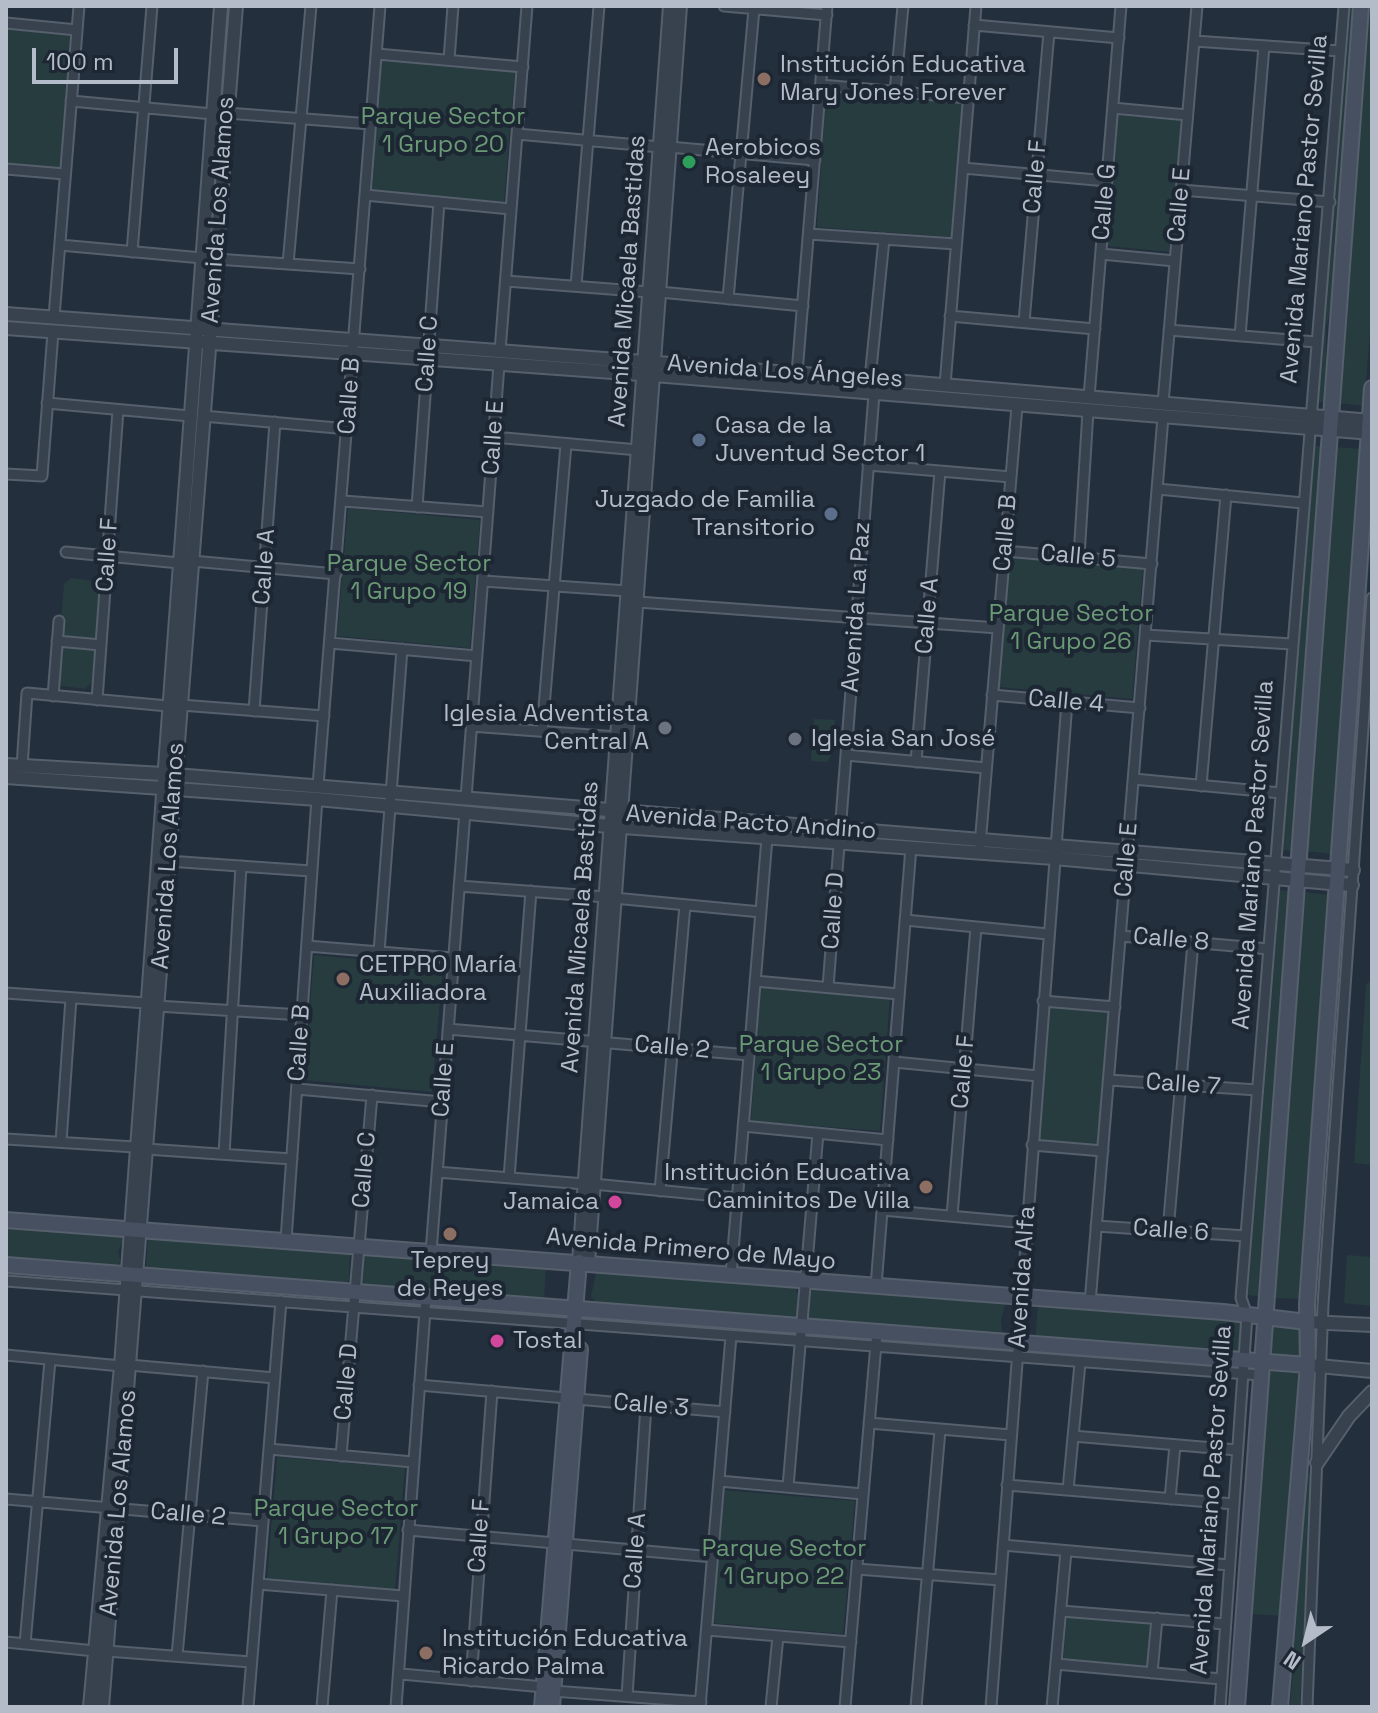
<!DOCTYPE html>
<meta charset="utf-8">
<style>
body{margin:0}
#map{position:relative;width:1378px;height:1713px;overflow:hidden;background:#242f3e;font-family:"Space Grotesk",sans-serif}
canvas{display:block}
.frame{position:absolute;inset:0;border:8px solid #b4bcc9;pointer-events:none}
.north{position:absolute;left:1266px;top:1601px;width:80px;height:80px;-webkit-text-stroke:6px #1d2633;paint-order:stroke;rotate:215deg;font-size:22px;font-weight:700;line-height:32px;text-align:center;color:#b4bcc9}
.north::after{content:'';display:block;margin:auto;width:28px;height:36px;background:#b4bcc9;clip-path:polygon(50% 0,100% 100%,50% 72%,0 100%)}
.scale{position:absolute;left:32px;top:48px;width:146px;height:36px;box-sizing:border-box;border:4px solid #b4bcc9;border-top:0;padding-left:10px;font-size:24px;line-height:28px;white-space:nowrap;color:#b4bcc9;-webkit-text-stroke:6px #1d2633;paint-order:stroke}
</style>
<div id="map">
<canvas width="1378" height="1713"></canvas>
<div class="frame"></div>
<div class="north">N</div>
<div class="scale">100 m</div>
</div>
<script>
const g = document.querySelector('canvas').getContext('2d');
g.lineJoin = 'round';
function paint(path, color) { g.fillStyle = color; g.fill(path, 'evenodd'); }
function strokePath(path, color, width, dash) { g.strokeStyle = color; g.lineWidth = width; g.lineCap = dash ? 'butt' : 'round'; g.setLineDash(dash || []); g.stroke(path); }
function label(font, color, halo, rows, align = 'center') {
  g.font = font + ' "Space Grotesk",sans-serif'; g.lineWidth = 8; g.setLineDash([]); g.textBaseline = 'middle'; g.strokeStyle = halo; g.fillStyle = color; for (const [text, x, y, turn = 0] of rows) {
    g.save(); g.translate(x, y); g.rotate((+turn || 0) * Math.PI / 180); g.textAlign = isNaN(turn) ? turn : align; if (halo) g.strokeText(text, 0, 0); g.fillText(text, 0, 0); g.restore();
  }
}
const green = new Path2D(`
 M1349 6H1357L1334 293 1326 329V402H1318Z
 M1368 6H1372V306L1364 406 1337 403Z
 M6 28 72 34 61 168 6 163Z
 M382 59 515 71 504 202 372 190Z
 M826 92 963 102 951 237 817 227Z
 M1118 115 1181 121 1170 252 1108 246Z
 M1372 444V523L1349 855H1342Z
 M1315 446H1322L1297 801 1293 851 1283 850Z
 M1334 447 1360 449 1331 854 1305 851Z
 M348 508 480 520 470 648 337 636Z
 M1010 557 1143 569 1132 699 999 687Z
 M71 578 95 581 100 589 92 682 85 689 56 685 64 584Z
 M814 719 835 720 831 756 827 762 811 761Z
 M1280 890 1291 891 1272 1169 1264 1207 1263 1297 1248 1295Z
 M1303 892 1330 895 1299 1299 1275 1298Z
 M1340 894 1346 895 1318 1299H1312Z
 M314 955 443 967 432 1092 304 1080Z
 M1372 982V1165L1354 1163 1366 984Z
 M761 986 890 996 880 1131 751 1121Z
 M1047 1005 1110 1010 1099 1147 1036 1141Z
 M6 1223 121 1235 123 1241 118 1252 121 1262 114 1267 6 1258Z
 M148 1237 350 1253 349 1280 344 1284 153 1272 146 1268Z
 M362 1253 546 1264 544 1301 362 1284Z
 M1347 1255 1372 1257V1306L1344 1303Z
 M597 1269 789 1285 795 1288 799 1297 797 1318 793 1321 597 1304 591 1296Z
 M814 1289 1006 1301 1001 1319 1003 1337 811 1322C804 1314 806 1295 814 1289Z
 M1038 1305 1242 1322 1243 1354 1035 1340Z
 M1273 1324H1289L1300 1331 1301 1361 1271 1357Z
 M1272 1371 1300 1373 1302 1376 1283 1616 1251 1614 1269 1372Z
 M277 1457 405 1468 395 1590 267 1578Z
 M1307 1473H1311L1300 1707H1290Z
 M722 1490 855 1501 843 1634 713 1623Z
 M1067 1616 1152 1624 1150 1669 1063 1660Z`);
const minor = new Path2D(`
 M724 6 827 15
 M6 23 77 30
 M974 25 1119 38
 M1194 41 1340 51
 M377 54 523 67
 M449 60 453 6
 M821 85 968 98
 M895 92 903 6
 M71 101 213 114
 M1113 108 1187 115
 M227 113 371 124
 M517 134 660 147
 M669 147 815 160
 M963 168 1107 181
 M6 169 65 174
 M1181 190 1330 202
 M365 195 511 209
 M809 234 956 244
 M60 245 202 258
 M132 252 152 6
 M1101 254 1175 261
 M216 259 360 269
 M288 264 311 6
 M506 281 649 292
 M576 286 599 6
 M660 292 803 306
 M728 299 754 9
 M950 316 1095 329
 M54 317 79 6
 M1024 322 1049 32
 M1169 330 1316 342
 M1240 336 1264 46
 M500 351 527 6
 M797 373 827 6
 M945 385 976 6
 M1089 397 1121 6
 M47 403 190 416
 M1163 403 1197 6
 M203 416 348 429
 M494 437 638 450
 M868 465 1011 477
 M6 474 42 476 53 332
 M1158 489 1303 503
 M343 501 488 512
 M417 507 439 202
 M1005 551 1152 564
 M66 552 179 563
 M1079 557 1088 411
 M192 561 336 574
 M483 581 628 591
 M638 602 998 628
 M1146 635 1292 644
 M57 641 101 645
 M330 643 477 656
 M992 695 1140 708
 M53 696 59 621
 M97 700 118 410
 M181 705 324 716
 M254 711 275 422
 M471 726 617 737
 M542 731 566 444
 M846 755 986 768
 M916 762 940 471
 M22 766 27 693 168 706
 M1134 779 1281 793
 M318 786 380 6
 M1201 786 1226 495
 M466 798 499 365
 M980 845 1017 406
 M168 861 311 871
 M459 886 606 897
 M614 898 761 912
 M905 920 1048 934
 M1121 936 1269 949
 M307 946 453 958
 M379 952 402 649
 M755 981 899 994
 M828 987 874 394 870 379 884 239
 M6 993 146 1003
 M1043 1001 1115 1007
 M157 1006 302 1015
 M448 1029 749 1055
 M894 1062 1038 1076
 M1109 1080 1257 1090
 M297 1089 442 1102
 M743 1126 888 1140
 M6 1139 135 1147
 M61 1142 71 998
 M1032 1145 1103 1151
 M146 1149 292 1159
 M224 1154 241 866
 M437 1172 585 1184
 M509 1178 531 891
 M593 1184 738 1198
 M660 1191 685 905
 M882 1210 1027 1223
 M952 1216 976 927
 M1096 1226 1246 1236
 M1168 1231 1193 942
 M286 1240 317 799
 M431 1252 465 812
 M731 1275 767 838
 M6 1281 1261 1375
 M876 1286 911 847
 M1090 1303 1163 417
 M6 1355 121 1366
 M129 1365 275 1378
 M419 1385 566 1398
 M577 1399 725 1412
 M869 1423 1011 1435
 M1073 1436 1237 1450
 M269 1449 413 1462
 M341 1456 372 1095
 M719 1481 863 1494
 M1007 1485 1234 1504
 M788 1487 818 1133
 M1068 1490 1080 1363
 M6 1499 263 1521
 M1170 1499 1175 1445
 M408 1530 713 1557
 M1003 1545 1229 1565
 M857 1569 1000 1580
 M258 1584 403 1596
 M1061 1611 1225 1624
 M707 1630 851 1642
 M6 1642 95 1651
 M25 1644 50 1360
 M107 1651 251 1662
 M177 1656 203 1371
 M1056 1664 1221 1679
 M1152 1673 1157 1618
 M401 1674 544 1687
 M471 1681 492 1391
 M553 1691 701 1702
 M627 1696 646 1405
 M248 1707 281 1301
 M322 1707 332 1590
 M396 1707 426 1297
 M700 1707 731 1336
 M771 1707 778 1636
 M845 1707 877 1332
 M916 1707 940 1430
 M991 1707 1067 702
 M1052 1707 1066 1551
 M1220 1707 1247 1315 1241 1298 1344 6
 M1307 1707 1323 1305 1372 598`);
const tertiary = new Path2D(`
 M6 314 870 379 1372 421
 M6 328 654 375 1372 433
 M6 765 163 774 1353 870
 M6 777 317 799 609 826 1054 858 1352 885
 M579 1262 670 6
 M588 1263 680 6
 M1307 1322 1372 1325
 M1308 1365 1372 1371
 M1317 1463 1349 1416 1372 1392
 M90 1707 121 1366 221 6
 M102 1707 236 6`);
const secondary = new Path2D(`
 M6 1220 1223 1312 1307 1322
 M6 1265 1308 1365
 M542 1707 579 1262
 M552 1707 580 1349
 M1237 1707 1361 6
 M1280 1707 1308 1365 1307 1304 1372 388`);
const markers = [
 [764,79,8,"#8d6e63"],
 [689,162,8,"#2e9e5b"],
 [699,440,8,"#5c6f8a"],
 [831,514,8,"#5c6f8a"],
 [665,728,8,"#6b7280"],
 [795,739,8,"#6b7280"],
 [343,979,8,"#8d6e63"],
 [926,1187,8,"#8d6e63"],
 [615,1202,8,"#d1479c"],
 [450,1234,8,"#8d6e63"],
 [497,1341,8,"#d1479c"],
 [426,1653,8,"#8d6e63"]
];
const poiNames = [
 ["Institución Educativa",780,65],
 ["Mary Jones Forever",780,93],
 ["Aerobicos",705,148],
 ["Rosaleey",705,176],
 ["Casa de la",715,426],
 ["Juventud Sector 1",715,454],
 ["Juzgado de Familia",815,500,"right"],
 ["Transitorio",815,528,"right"],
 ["Iglesia Adventista",649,714,"right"],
 ["Central A",649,742,"right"],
 ["Iglesia San José",811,739],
 ["CETPRO María",359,965],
 ["Auxiliadora",359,993],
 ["Institución Educativa",910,1173,"right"],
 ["Caminitos De Villa",910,1201,"right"],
 ["Jamaica",599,1202,"right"],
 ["Teprey",450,1261,"center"],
 ["de Reyes",450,1289,"center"],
 ["Tostal",513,1341],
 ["Institución Educativa",442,1639],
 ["Ricardo Palma",442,1667]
];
const parkNames = [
 ["Parque Sector",443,117],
 ["1 Grupo 20",443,145],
 ["Parque Sector",409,564],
 ["1 Grupo 19",409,592],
 ["Parque Sector",1071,614],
 ["1 Grupo 26",1071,642],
 ["Parque Sector",821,1045],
 ["1 Grupo 23",821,1073],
 ["Parque Sector",336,1509],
 ["1 Grupo 17",336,1537],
 ["Parque Sector",784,1549],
 ["1 Grupo 22",784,1577]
];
const streetNames = [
 ["Calle F",1036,177,-85],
 ["Calle G",1105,202,-85],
 ["Calle E",1180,205,-85],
 ["Avenida Mariano Pastor Sevilla",1305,209,-85],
 ["Avenida Los Alamos",219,210,-86],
 ["Avenida Micaela Bastidas",628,281,-86],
 ["Calle C",428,354,-86],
 ["Avenida Los Ángeles",785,372,4],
 ["Calle B",350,396,-86],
 ["Calle E",494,438,-86],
 ["Calle B",1006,533,-85],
 ["Calle F",108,555,-86],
 ["Calle 5",1078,557,5],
 ["Calle A",265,567,-86],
 ["Avenida La Paz",857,607,-86],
 ["Calle A",928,616,-85],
 ["Calle 4",1066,702,5],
 ["Avenida Pacto Andino",751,823,4],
 ["Avenida Mariano Pastor Sevilla",1254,855,-86],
 ["Avenida Los Alamos",169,856,-86],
 ["Calle E",1127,860,-85],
 ["Calle D",834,911,-86],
 ["Avenida Micaela Bastidas",581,927,-86],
 ["Calle 8",1171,940,5],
 ["Calle B",300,1043,-86],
 ["Calle 2",672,1048,5],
 ["Calle F",964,1072,-85],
 ["Calle E",444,1080,-86],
 ["Calle 7",1183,1085,4],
 ["Calle C",365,1170,-85],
 ["Calle 6",1171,1231,4],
 ["Avenida Primero de Mayo",691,1250,5],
 ["Avenida Alfa",1023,1277,-86],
 ["Calle D",347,1382,-85],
 ["Calle 3",651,1406,5],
 ["Avenida Mariano Pastor Sevilla",1212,1500,-86],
 ["Avenida Los Alamos",119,1503,-85],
 ["Calle 2",188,1515,5],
 ["Calle F",480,1536,-86],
 ["Calle A",636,1551,-86]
];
paint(green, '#263c3f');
strokePath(minor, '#565f6c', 13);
strokePath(tertiary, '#565f6c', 16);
strokePath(secondary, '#565f6c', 18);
strokePath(minor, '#38414e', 9);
strokePath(tertiary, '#38414e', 12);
strokePath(secondary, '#465061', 14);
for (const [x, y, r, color] of markers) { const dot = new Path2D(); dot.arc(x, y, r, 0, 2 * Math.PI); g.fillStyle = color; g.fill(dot); strokePath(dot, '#1d2633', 3); }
label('24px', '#b4bcc9', '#1d2633', poiNames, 'left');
label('24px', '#6b9a76', '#1d2633', parkNames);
label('24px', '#b4bcc9', '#1d2633', streetNames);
</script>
